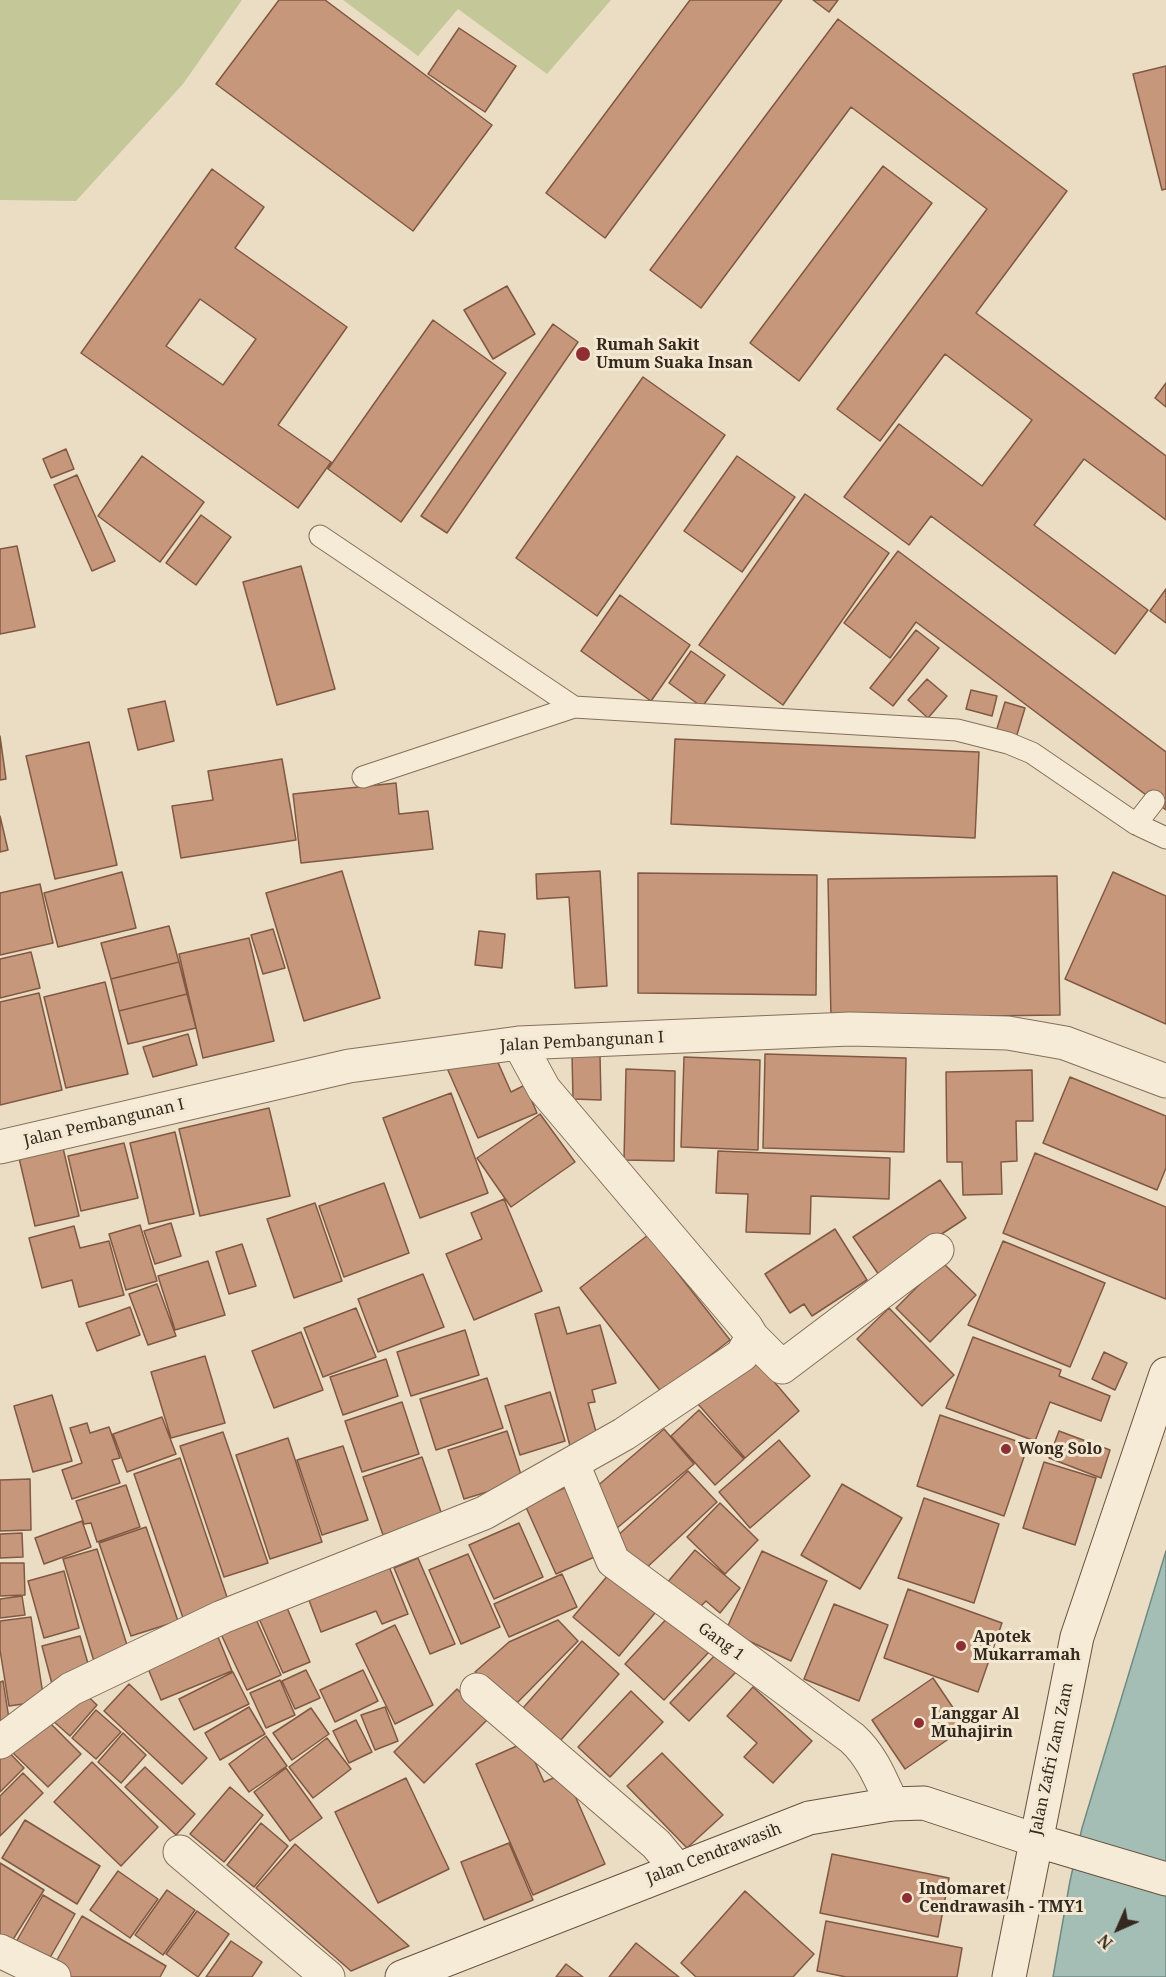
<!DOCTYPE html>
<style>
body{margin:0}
#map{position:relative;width:1166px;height:1977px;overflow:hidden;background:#ebddc3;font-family:"Noto Serif",serif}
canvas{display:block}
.north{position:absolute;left:1088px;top:1899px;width:60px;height:60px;-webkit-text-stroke:4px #f3e8d2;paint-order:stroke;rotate:225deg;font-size:16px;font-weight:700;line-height:24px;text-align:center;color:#35281e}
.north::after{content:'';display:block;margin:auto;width:21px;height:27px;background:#35281e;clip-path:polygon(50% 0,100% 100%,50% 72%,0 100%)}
</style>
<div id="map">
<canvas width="1166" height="1977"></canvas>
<div class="north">N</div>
</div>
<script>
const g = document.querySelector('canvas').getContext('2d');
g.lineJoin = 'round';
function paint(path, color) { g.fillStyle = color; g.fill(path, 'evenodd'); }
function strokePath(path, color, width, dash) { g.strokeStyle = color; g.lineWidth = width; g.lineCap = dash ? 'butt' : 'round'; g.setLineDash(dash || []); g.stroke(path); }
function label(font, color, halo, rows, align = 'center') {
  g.font = font + ' "Noto Serif",serif'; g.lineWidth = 6; g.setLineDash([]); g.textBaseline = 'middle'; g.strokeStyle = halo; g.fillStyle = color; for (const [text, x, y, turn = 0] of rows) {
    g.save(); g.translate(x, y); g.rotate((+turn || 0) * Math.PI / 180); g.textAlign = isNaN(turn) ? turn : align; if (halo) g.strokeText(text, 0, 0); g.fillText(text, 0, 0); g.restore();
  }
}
const green = new Path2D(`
 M0 0H242L183 84 76 201 0 200Z
 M343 0H611L547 74 458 9 418 56Z`);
const water = new Path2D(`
 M1166 1551V1977H1053L1070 1881 1082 1828Z`);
const building = new Path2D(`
 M279 0H325L492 125 413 231 216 84Z
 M690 0H782L605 238 546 193Z
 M813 0H838L829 12Z
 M838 19 1067 191 976 313 1166 456V520L1084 459 1034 525 1148 610 1115 654 931 516 909 545 844 497 899 424 982 486 1032 420 945 354 880 441 837 409 987 209 851 107 701 308 650 270Z
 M459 28 516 66 485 112 428 74Z
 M1166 66V189L1162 190 1133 74Z
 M883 166 932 203 799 381 750 343Z
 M212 169 264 207 235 248 347 327 278 425 331 462 298 508 81 353ZM200 299 256 339 223 385 166 346Z
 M507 286 535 334 493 359 464 310Z
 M433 320 506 373 401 522 328 469Z
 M553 324 578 342 447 533 421 516Z
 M643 377 725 435 597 616 516 558Z
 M1166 383V407L1155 398Z
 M66 449 74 469 51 478 43 459Z
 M142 456 204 502 160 562 98 516Z
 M737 456 795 497 742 572 684 531Z
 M77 475 115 561 92 571 54 485Z
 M805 494 889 553 783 705 699 645Z
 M201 515 231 537 196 585 166 563Z
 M17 546 35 627 0 634V549Z
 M898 551 1166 752V810L916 622 890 658 844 623Z
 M301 566 335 689 277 705 243 582Z
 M1166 589V623L1150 611Z
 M620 595 690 645 651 701 581 651Z
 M916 630 939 648 893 706 870 688Z
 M691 651 725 675 702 707 669 683Z
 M927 679 947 696 928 718 908 700Z
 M971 690 997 696 992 716 966 709Z
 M165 701 174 741 138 750 128 709Z
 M1005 702 1025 708 1016 738 996 732Z
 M0 736 6 779 0 780Z
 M675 739 979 752 975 838 671 824Z
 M89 742 117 865 55 879 26 756Z
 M282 759 296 840 181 858 172 806 213 800 208 771Z
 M396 783 399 814 428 811 433 849 301 863 293 794Z
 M0 816 8 850 0 852Z
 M342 871 380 998 304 1021 266 893Z
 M600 871 607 986 575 988 569 897 537 899 536 874Z
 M122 872 136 928 58 947 44 893Z
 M1113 872 1166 896V1024L1065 979Z
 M638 873 817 875 816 995 638 993Z
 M1057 876 1060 1015 831 1018 828 879Z
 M40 884 53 943 0 955V893Z
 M169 926 179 962 111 979 101 943Z
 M273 929 285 968 263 974 251 935Z
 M479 931 505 934 502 968 475 965Z
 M249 938 274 1041 203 1058 179 954Z
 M31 952 40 988 0 998V959Z
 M179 962 187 994 119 1011 111 979Z
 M105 982 128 1074 66 1088 44 997Z
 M39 993 62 1090 0 1105V1002Z
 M187 994 196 1028 128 1044 119 1011Z
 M188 1034 197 1065 153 1077 143 1047Z
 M492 1049 511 1092 525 1085 537 1113 478 1138 447 1068Z
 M765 1054 906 1058 904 1152 763 1148Z
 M572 1055H600L601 1100 573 1099Z
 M684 1057 760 1060 758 1150 681 1147Z
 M626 1069 675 1071 674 1161 624 1160Z
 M1032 1070 1033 1121H1016L1017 1161 1001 1162 1002 1194 963 1195 962 1162H947L946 1072Z
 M1070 1077 1166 1116V1168L1157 1190 1043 1143Z
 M451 1093 488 1193 420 1218 383 1118Z
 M269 1108 290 1196 200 1216 179 1129Z
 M540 1114 575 1162 511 1207 477 1158Z
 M175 1132 194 1214 149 1224 130 1143Z
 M124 1143 138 1198 81 1211 68 1156Z
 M63 1148 79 1216 35 1226 19 1158Z
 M718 1151 890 1158 889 1199 811 1196 810 1234 746 1232 748 1194 716 1193Z
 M1035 1153 1166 1207V1299L1003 1233Z
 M940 1180 966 1218 879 1275 853 1237Z
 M384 1183 409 1253 344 1277 319 1206Z
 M504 1199 542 1291 474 1320 446 1254 482 1239 471 1213Z
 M315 1203 342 1281 294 1298 267 1219Z
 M171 1223 181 1256 155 1264 144 1231Z
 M140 1225 157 1281 126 1290 109 1234Z
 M74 1226 80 1248 109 1241 124 1295 79 1307 72 1280 42 1288 29 1238Z
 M835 1229 867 1280 812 1316 804 1304 790 1313 765 1274Z
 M648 1235 730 1340 662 1393 580 1288Z
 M1003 1241 1105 1283 1070 1367 968 1325Z
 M242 1244 256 1286 229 1294 216 1252Z
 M208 1261 225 1315 175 1330 158 1276Z
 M942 1262 976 1295 930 1342 896 1308Z
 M423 1274 444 1327 378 1352 358 1299Z
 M157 1284 176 1336 148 1345 129 1294Z
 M130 1307 140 1335 97 1351 86 1323Z
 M559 1307 567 1334 600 1325 616 1383 592 1390 595 1402 588 1403 598 1439 570 1446 535 1314Z
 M356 1308 376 1357 323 1377 304 1328Z
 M889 1308 954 1375 922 1406 857 1339Z
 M465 1330 479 1375 411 1396 397 1352Z
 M301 1332 323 1390 274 1408 252 1351Z
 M973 1337 1061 1370 1059 1376 1110 1396 1101 1421 1050 1402 1035 1441 946 1408Z
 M1104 1352 1127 1363 1115 1390 1092 1379Z
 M205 1356 225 1423 171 1438 151 1372Z
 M753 1357 799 1411 745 1458 698 1404Z
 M386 1359 398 1396 343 1415 330 1377Z
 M487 1378 503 1428 436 1450 420 1399Z
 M550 1392 565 1441 520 1455 505 1406Z
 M52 1395 72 1461 33 1472 14 1406Z
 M402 1402 419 1454 362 1472 345 1421Z
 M699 1410 744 1459 715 1485 671 1436Z
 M940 1415 1028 1445 1004 1516 917 1486Z
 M162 1417 176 1454 127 1472 113 1434Z
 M87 1423 90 1433 109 1427 120 1458 112 1460 120 1483 72 1499 62 1470 82 1463 70 1428Z
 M664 1429 694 1464 617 1528 588 1494Z
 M507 1431 523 1481 464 1499 448 1450Z
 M1059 1431 1110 1450 1101 1478 1049 1458Z
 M223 1432 268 1563 224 1577 180 1446Z
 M288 1438 322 1542 270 1559 236 1455Z
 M779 1440 810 1476 750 1528 719 1492Z
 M343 1446 368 1520 322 1535 297 1460Z
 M422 1457 442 1515 383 1535 363 1477Z
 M180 1458 229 1603 183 1618 134 1474Z
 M1044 1462 1096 1478 1075 1545 1023 1528Z
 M688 1471 717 1502 643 1571 614 1539Z
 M30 1479 31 1530 0 1531V1480Z
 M842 1484 902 1518 860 1589 801 1555Z
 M126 1485 140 1527 97 1542 91 1523 84 1524 76 1501Z
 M569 1486 599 1555 556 1574 525 1505Z
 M924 1498 999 1524 974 1603 898 1578Z
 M720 1503 758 1540 725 1574 687 1537Z
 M82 1521 91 1547 44 1564 35 1538Z
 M519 1523 543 1577 494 1599 469 1545Z
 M146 1527 178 1621 131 1636 99 1543Z
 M22 1533 23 1557 0 1558V1534Z
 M97 1549 131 1658 96 1668 63 1559Z
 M695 1550 740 1588 720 1613 706 1601 697 1610 666 1584Z
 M762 1551 827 1581 791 1661 726 1630Z
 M468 1554 500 1627 461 1644 429 1570Z
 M418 1558 455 1644 430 1654 394 1568Z
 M0 1563H24L25 1595 0 1596Z
 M388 1564 408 1614 382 1624 376 1611 321 1632 307 1595Z
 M64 1571 79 1628 44 1638 28 1581Z
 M562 1574 577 1607 509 1637 494 1604Z
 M609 1574 655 1613 619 1656 573 1617Z
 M908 1589 1002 1623 978 1692 884 1658Z
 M22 1596 25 1615 0 1618V1599Z
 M285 1603 310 1662 283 1673 257 1614Z
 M834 1604 888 1625 859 1701 804 1679Z
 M670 1615 709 1652 664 1700 625 1664Z
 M31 1617 44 1701 9 1706 0 1650V1621Z
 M255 1617 281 1675 247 1690 220 1632Z
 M558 1620 578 1641 514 1706 475 1672 509 1642Z
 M395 1625 433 1705 395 1724 356 1644Z
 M80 1636 91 1674 52 1684 42 1646Z
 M218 1637 232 1671 161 1700 147 1666Z
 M582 1641 619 1674 560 1741 523 1708Z
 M717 1653 736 1672 689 1721 670 1703Z
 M306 1670 320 1698 295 1709 282 1681Z
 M363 1670 378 1701 335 1722 320 1690Z
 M233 1672 249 1704 194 1730 179 1699Z
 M933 1678 966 1727 905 1769 872 1720Z
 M280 1680 295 1715 266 1728 250 1693Z
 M3 1681 11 1731 0 1733V1682Z
 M129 1684 207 1758 182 1784 104 1711Z
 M753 1687 812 1741 773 1783 744 1757 757 1743 727 1716Z
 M80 1689 97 1705 70 1736 52 1720Z
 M457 1689 487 1720 424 1783 394 1752Z
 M631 1691 663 1722 610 1777 578 1747Z
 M249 1707 265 1734 220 1760 205 1733Z
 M385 1707 398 1741 375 1750 361 1715Z
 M311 1708 329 1734 292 1760 273 1733Z
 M96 1710 121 1732 96 1759 72 1738Z
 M42 1715 81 1754 48 1787 9 1749Z
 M356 1720 372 1752 349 1763 333 1731Z
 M123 1733 146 1755 121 1783 98 1762Z
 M266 1736 287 1766 249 1792 229 1764Z
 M327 1738 351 1769 313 1798 289 1767Z
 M526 1742 544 1782 565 1773 605 1864 533 1895 476 1764Z
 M1 1744 24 1768 0 1792V1745Z
 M662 1753 723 1815 687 1848 627 1786Z
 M92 1762 158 1827 121 1866 54 1802Z
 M145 1767 195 1814 176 1835 125 1787Z
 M286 1768 322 1818 290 1841 254 1792Z
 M23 1773 43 1793 0 1836V1796Z
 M406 1778 449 1869 378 1903 335 1812Z
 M230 1787 263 1815 224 1862 190 1834Z
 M25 1820 100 1866 77 1904 2 1858Z
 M261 1823 288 1846 254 1887 227 1865Z
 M509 1843 533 1900 484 1920 461 1862Z
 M295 1844 409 1946 351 1971 256 1888Z
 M832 1854 949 1878 938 1937 820 1913Z
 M0 1863 44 1890 7 1949 0 1945Z
 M118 1871 158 1899 130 1938 90 1910Z
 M167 1890 195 1910 163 1955 135 1935Z
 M745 1891 814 1954 793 1977H696L681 1963Z
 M43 1895 75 1914 44 1968 12 1949Z
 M197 1911 229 1934 198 1977 166 1954Z
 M82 1916 166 1966 160 1977H70L53 1967Z
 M826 1921 962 1948 957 1977H846L817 1971Z
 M231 1941 262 1962 252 1977H206Z
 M636 1943 679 1977H609Z
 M566 1964 583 1977H556Z`);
const lane = new Path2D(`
 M320 536 574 707
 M363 777 574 707 957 730 1008 743 1032 753 1136 824 1166 838
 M1136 824 1154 801`);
const street = new Path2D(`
 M0 1147 349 1066 519 1043 850 1029 1008 1033 1065 1043 1166 1081
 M752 1337 782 1367 937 1250
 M573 1464 613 1561 852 1738C872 1756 881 1780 892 1804
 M477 1690 656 1844 676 1868
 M0 1742 71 1689 222 1617 484 1513 624 1434 742 1355 752 1337 746 1327 544 1089 519 1043
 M180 1852 328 1977
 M0 1951 54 1977`);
const secondary = new Path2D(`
 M402 1977 809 1818 892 1804 924 1803 1035 1840 1166 1879
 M1009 1977 1077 1637 1166 1374`);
const markers = [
 [583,354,8,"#8e2f34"],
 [1006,1449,6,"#8e2f34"],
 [961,1646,6,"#8e2f34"],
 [919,1723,6,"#8e2f34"],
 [907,1898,6,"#8e2f34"]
];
const poiNames = [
 ["Rumah Sakit",596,345],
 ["Umum Suaka Insan",596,363],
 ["Wong Solo",1018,1449],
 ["Apotek",973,1637],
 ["Mukarramah",973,1655],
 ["Langgar Al",931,1714],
 ["Muhajirin",931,1732],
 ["Indomaret",919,1889],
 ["Cendrawasih - TMY1",919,1907]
];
const streetNames = [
 ["Jalan Pembangunan I",582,1042,-3],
 ["Jalan Pembangunan I",104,1123,-13],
 ["Gang 1",721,1642,36],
 ["Jalan Zafri Zam Zam",1052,1759,-78],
 ["Jalan Cendrawasih",714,1854,-21]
];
paint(green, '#c4c898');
paint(water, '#a5beb5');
strokePath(water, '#6d8b82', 1.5);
paint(building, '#c6977b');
strokePath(building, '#815943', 1.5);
strokePath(lane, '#846f5b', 23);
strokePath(street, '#846f5b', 35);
strokePath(secondary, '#65503e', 35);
strokePath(lane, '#f6ebd6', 21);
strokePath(street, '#f6ebd6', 33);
strokePath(secondary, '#f6ebd6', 33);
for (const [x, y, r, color] of markers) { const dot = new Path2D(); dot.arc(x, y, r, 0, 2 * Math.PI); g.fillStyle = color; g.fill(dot); strokePath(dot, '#f3e8d2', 2); }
label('bold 16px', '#35281e', '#f3e8d2', poiNames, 'left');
label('16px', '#35281e', '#f3e8d2', streetNames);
</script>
